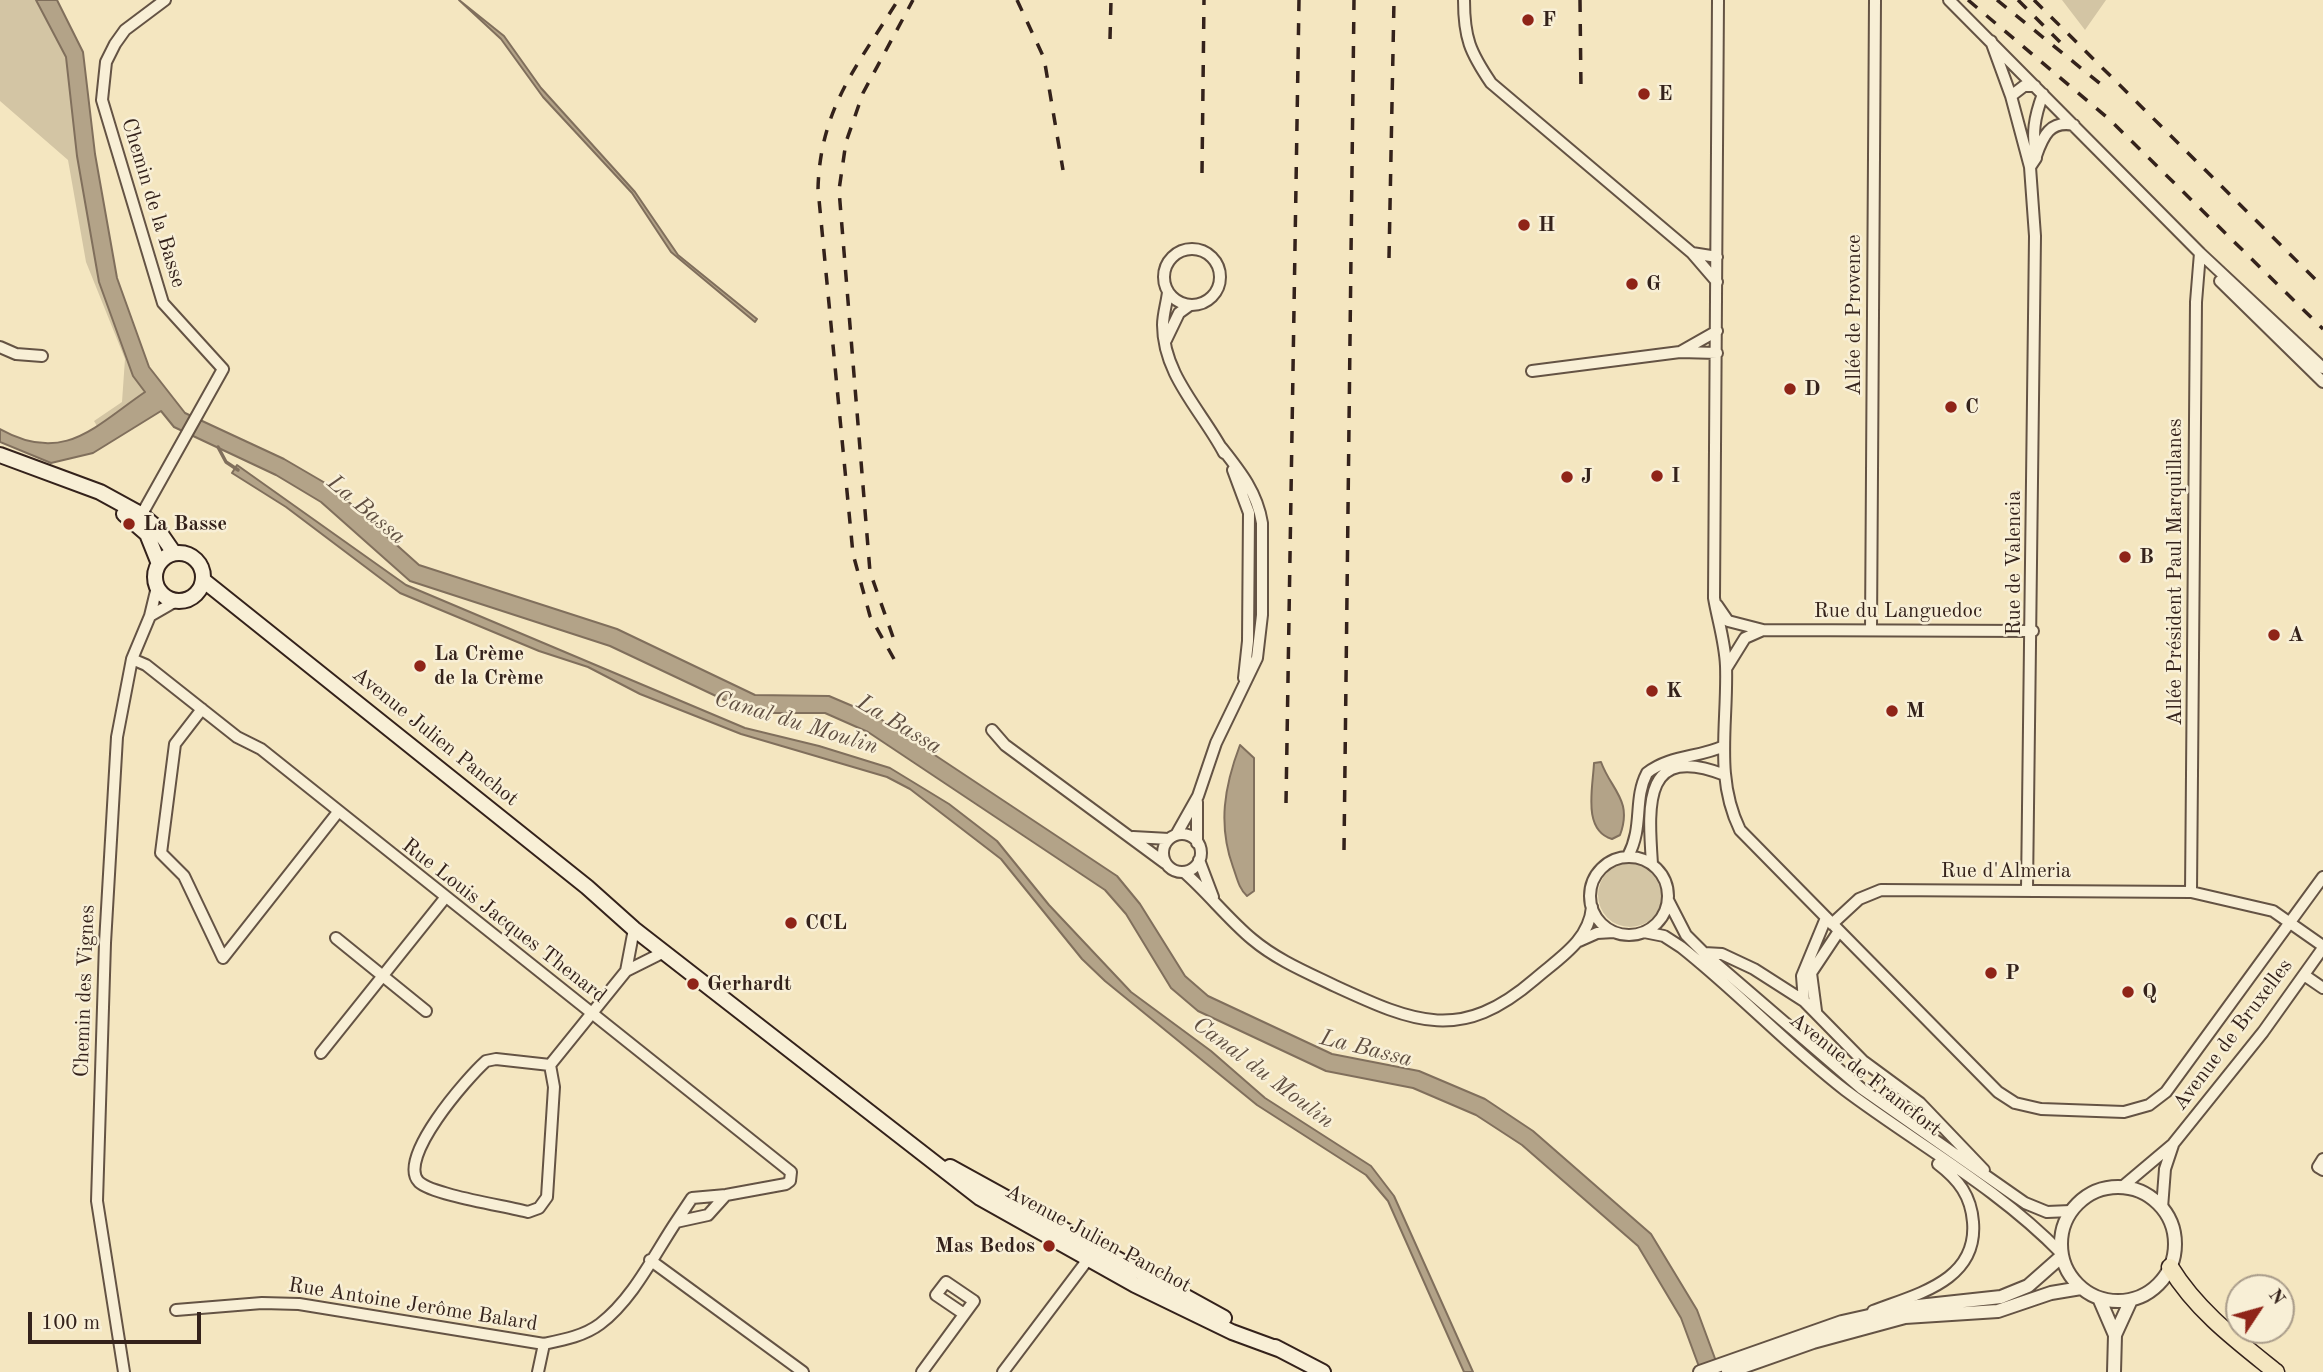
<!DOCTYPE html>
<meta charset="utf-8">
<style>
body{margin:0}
#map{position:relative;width:2323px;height:1372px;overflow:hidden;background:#f4e6c0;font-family:"Old Standard TT",serif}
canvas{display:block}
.north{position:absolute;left:2225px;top:1274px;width:70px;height:70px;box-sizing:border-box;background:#f8efd6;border:2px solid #aa9d8b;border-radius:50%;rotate:54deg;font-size:19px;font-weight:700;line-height:28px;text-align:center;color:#34221b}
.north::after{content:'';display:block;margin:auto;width:24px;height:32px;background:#8f2418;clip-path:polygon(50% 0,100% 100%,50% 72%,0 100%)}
.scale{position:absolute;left:28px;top:1312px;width:173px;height:32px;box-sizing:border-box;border:4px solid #34221b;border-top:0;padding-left:9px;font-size:21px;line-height:24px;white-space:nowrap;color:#34221b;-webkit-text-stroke:5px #f8efd6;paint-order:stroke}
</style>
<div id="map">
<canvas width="2323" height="1372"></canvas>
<div class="north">N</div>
<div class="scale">100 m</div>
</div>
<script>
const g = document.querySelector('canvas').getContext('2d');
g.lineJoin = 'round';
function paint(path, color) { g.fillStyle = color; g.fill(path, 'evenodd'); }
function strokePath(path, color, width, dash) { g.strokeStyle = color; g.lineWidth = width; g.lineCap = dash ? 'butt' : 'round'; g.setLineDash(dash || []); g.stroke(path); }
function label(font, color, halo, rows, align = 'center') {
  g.font = font + ' "Old Standard TT",serif'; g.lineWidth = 5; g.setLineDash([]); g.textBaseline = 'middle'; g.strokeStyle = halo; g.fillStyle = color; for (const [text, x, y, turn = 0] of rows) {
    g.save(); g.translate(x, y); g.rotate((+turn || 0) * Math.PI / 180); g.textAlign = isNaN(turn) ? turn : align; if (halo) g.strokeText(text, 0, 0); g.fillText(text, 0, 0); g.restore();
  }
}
const green = new Path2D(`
 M0 0H36L66 57 77 156 133 375 146 392 97 426 94 421 122 402 125 359 86 262 68 160 0 101Z
 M2062 0H2106L2085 30Z
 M1598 895a32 32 0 1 1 64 0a32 32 0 1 1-64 0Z`);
const water = new Path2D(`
 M36 0H57L83 52 95 154 117 278 149 367 185 413 284 459 332 487 419 565 617 629 755 695 829 696 876 716 1117 876 1140 904 1185 976 1208 996 1332 1054 1419 1071 1485 1099 1533 1131 1651 1234 1697 1310 1720 1372H1701L1681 1318 1638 1246 1522 1145 1476 1115 1413 1088 1326 1071 1198 1011 1171 988 1126 914 1105 890 868 732 825 713H752L610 646 410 581 321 502 276 475 174 427 161 411 93 453 51 463 0 442V429C64 465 95 426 145 392L133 376 99 282 77 156 66 57Z
 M459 0 504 36 541 88 635 192 678 255 757 319 755 322 671 252 632 193 543 97 501 39Z
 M237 465 406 585 745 728 819 746 890 768 949 804 997 841 1049 905 1131 992 1211 1051 1265 1098 1371 1166 1394 1196 1473 1372H1464L1388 1201 1366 1175 1257 1105 1105 981 1082 959 1001 859 910 789 887 777 741 734 640 694 588 667 539 651 400 593 286 507 232 473Z
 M1240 745 1254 758V891L1247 896C1239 889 1237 878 1233 867 1218 825 1224 787 1240 745Z
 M1601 762C1611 790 1633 800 1620 835L1612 839C1582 830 1593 787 1594 763Z`);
const stream = new Path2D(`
 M218 447 226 462 238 470`);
const minor = new Path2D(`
 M1464 0C1464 38 1470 52 1491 83L1692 253
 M1718 0 1714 598C1718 621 1725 642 1726 666 1728 723 1714 777 1740 830L1998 1092 2015 1103 2041 1109 2124 1112 2149 1105 2166 1092 2323 877
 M1949 0 2200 253 2323 368
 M1991 41 2011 96 2030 167 2035 236 2027 889
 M2011 96 2024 86H2035
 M2036 156C2043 136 2050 120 2074 125
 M2030 167 2036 158C2032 133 2034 118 2043 94
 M1164 277a28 28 0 1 1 56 0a28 28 0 1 1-56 0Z
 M2220 281 2323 382
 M1717 282 1692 253 1717 257
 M1168 292C1167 302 1163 314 1163 325 1163 375 1202 411 1224 453
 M1166 340 1179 313 1190 305
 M0 347 16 354 42 356
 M1717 353 1680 352 1717 331
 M1532 371 1680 352
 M1233 470 1249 513 1248 641 1244 678
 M138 521 223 369 163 303 102 100 106 62 115 44 125 30 165 0
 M1717 605 1728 621 1763 630 1745 638 1727 667
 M150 616 176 601
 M1763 630 2033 631
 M1871 630 1875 0
 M132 659 146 665 237 737 261 749 791 1172 790 1181 786 1184 726 1195 692 1198 676 1222 708 1215 726 1195
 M202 709 175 744 161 853 184 876 223 958 338 812
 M992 730 1005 745 1165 863
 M1163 853a19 19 0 1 1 38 0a19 19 0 1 1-38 0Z
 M1176 835 1198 796 1216 743 1257 658 1262 615V523C1257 492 1240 471 1221 447
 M1133 837 1169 839
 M1197 843V802
 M1628 856C1644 826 1633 800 1647 773 1670 755 1698 758 1724 746
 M1590 896a39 39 0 1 1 78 0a39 39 0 1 1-78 0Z
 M1199 860 1213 897
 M1652 864C1648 804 1643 743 1725 775
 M1184 872C1208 893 1228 919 1252 939 1277 960 1306 972 1335 986 1415 1023 1461 1043 1535 979 1559 958 1589 941 1592 907
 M2191 892 2196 302 2200 253
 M1668 900 1686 935 1704 953 1862 1089 2025 1203 2047 1212 2071 1211
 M1832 924 1859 899 1881 890 2191 892 2273 911 2323 946
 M1644 932 1664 936 1681 947C1738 992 1787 1045 1845 1090 1917 1144 1998 1188 2061 1253
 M336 938 426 1011
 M1579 941 1597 933 1614 932
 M1704 953 1722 954 1754 969 1804 1001 1863 1061 1920 1103 1984 1170
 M626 971 634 929
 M2304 975 2323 988
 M1804 1001 1802 976 1826 918
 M1816 1011 1811 973 1839 931
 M321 1053 445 898
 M550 1065 496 1059 486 1061C467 1078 396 1159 419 1182 433 1195 506 1206 528 1212L539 1208 547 1197 554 1087 550 1065 626 971 664 952
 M2323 1159 2318 1167 2323 1170
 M2122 1187 2173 1144 2263 1032 2323 948
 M2162 1208 2165 1169 2173 1145
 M650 1260 803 1372
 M176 1310 262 1303 299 1304 544 1344C563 1340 584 1336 600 1324 633 1299 654 1255 676 1222
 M1873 1311C1917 1294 1978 1281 1973 1222 1971 1196 1959 1180 1938 1164
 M124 1372 97 1201 105 943 117 737 132 659 150 616 157 587
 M538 1372 544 1344
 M922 1372 974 1301 946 1282 936 1295 964 1314
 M1003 1372 1092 1254`);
const tertiary = new Path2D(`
 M2061 1244a57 57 0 1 1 114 0a57 57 0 1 1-114 0Z
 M2099 1298 2115 1335
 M1700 1372 1842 1322 1909 1307 2001 1297 2028 1286 2062 1256
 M1728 1372 1813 1342 1905 1317 1998 1311 2051 1293 2081 1288
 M2114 1372 2115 1335 2131 1300`);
const secondary = new Path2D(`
 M0 455 100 492 142 515 156 527 174 553
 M124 514 147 534 159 564
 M155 577a24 24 0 1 1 48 0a24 24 0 1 1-48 0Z
 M203 580 587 887 634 929 980 1198 1135 1285 1232 1332 1281 1350
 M950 1167 1224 1318
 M1275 1347 1323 1372`);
const primary = new Path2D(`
 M2170 1267C2197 1311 2236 1340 2276 1372`);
const rail = new Path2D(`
 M1017 0 1044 58 1063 170
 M1580 0 1581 90
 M1968 0 2109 119 2323 329
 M1997 0 2108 90
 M2018 0 2060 42
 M2034 0 2323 287
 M1110 39 1111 0
 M1202 173 1204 0
 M1389 258 1394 0
 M893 637 870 572 839 190 846 142 863 93 913 0
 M894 659 870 616 853 554 818 189C820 108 858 65 898 0
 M1286 803 1299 0
 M1344 850 1354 0`);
const markers = [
 [1528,20,7,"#8f2418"],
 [1644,94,7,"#8f2418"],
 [1524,225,7,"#8f2418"],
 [1632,284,7,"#8f2418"],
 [1790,389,7,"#8f2418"],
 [1951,407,7,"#8f2418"],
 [1657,476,7,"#8f2418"],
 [1567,477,7,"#8f2418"],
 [129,524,7,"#8f2418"],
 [2125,557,7,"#8f2418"],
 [2274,635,7,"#8f2418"],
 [420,666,7,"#8f2418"],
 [1652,691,7,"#8f2418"],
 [1892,711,7,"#8f2418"],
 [791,923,7,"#8f2418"],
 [1991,973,7,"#8f2418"],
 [693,984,7,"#8f2418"],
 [2128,992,7,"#8f2418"],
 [1049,1246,7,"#8f2418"]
];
const poiNames = [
 ["F",1542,20],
 ["E",1658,94],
 ["H",1538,225],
 ["G",1646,284],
 ["D",1804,389],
 ["C",1965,407],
 ["I",1671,476],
 ["J",1581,477],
 ["La Basse",143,524],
 ["B",2139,557],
 ["A",2288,635],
 ["La Crème",434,654],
 ["de la Crème",434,678],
 ["K",1666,691],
 ["M",1906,711],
 ["CCL",805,923],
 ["P",2005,973],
 ["Gerhardt",707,984],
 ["Q",2142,992],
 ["Mas Bedos",1035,1246,"right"]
];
const streetNames = [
 ["Chemin de la Basse",153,203,73],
 ["Allée de Provence",1854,315,-90],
 ["Rue de Valencia",2014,563,-90],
 ["Allée Président Paul Marquillanes",2175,572,-90],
 ["Rue du Languedoc",1898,611],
 ["Avenue Julien Panchot",435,737,39],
 ["Rue d'Almeria",2006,871],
 ["Rue Louis Jacques Thenard",504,921,38],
 ["Chemin des Vignes",85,991,-88],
 ["Avenue de Bruxelles",2233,1035,-53],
 ["Avenue de Francfort",1865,1075,38],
 ["Avenue Julien Panchot",1098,1239,28],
 ["Rue Antoine Jerôme Balard",413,1305,9]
];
const waterNames = [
 ["La Bassa",366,510,40],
 ["Canal du Moulin",796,723,17],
 ["La Bassa",899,725,31],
 ["La Bassa",1366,1049,14],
 ["Canal du Moulin",1263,1073,37]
];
paint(green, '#d3c5a4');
paint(water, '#b3a388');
strokePath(water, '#806f5c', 2);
strokePath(stream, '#806f5c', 3.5);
strokePath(minor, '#645344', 14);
strokePath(tertiary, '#645344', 16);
strokePath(secondary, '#34221b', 18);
strokePath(primary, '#34221b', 19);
strokePath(minor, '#f8efd6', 10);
strokePath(tertiary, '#f8efd6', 12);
strokePath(secondary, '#f8efd6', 14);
strokePath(primary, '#f4e6c0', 16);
strokePath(rail, '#34221b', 3.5, [12, 12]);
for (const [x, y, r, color] of markers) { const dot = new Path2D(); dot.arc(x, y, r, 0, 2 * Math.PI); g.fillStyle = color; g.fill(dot); strokePath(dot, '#f8efd6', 2.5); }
label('bold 21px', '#34221b', '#f8efd6', poiNames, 'left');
label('21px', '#34221b', '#f8efd6', streetNames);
label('italic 23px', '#604f41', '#f8efd6', waterNames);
</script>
